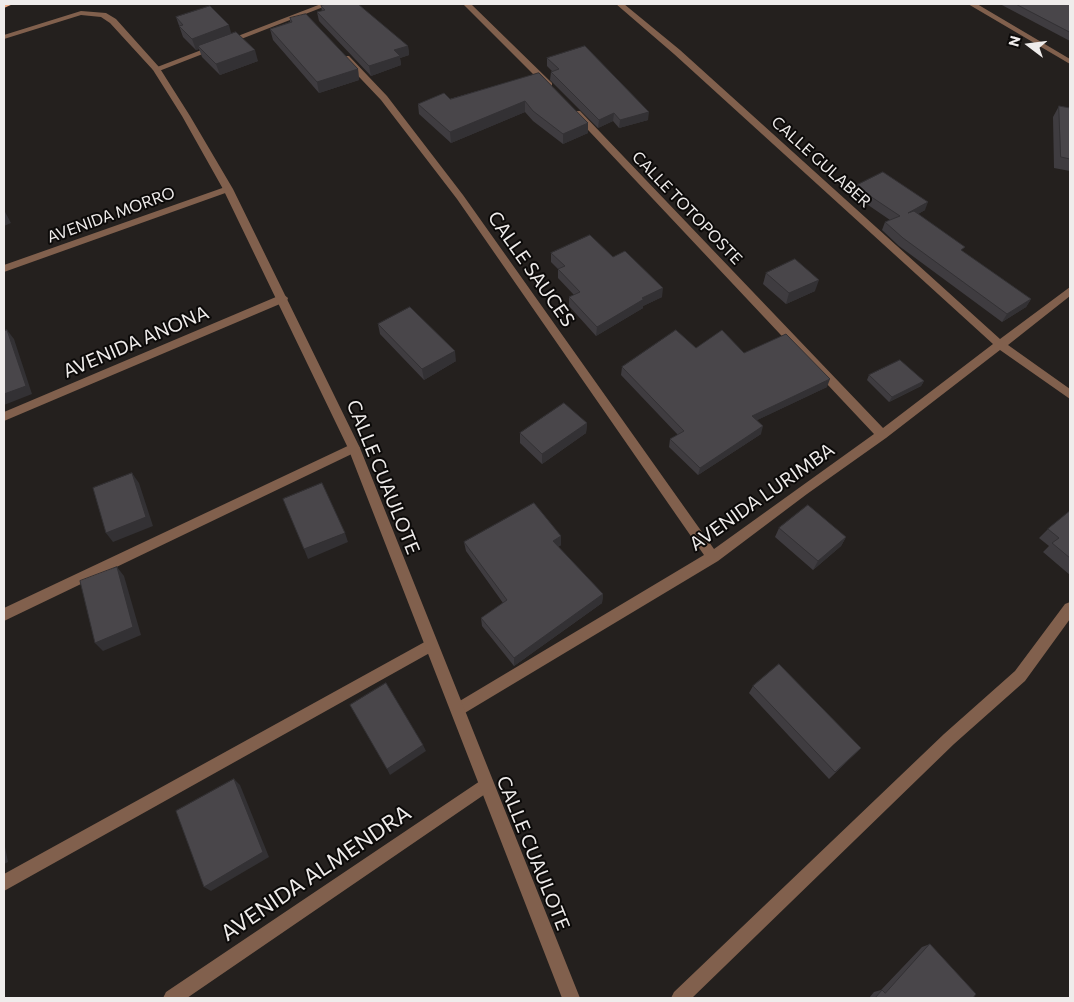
<!DOCTYPE html>
<style>
body{margin:0}
#map{position:relative;width:1074px;height:1002px;overflow:hidden;background:#24201e;font-family:Commissioner,sans-serif}
canvas{display:block}
.frame{position:absolute;inset:0;border:5px solid #efeceb;pointer-events:none}
.north{position:absolute;left:1004px;top:20px;width:50px;height:50px;-webkit-text-stroke:4px #0c0a09;paint-order:stroke;rotate:285deg;font-size:14px;font-weight:700;line-height:20px;text-align:center;color:#efeceb}
.north::after{content:'';display:block;margin:auto;width:18px;height:22px;background:#efeceb;clip-path:polygon(50% 0,100% 100%,50% 72%,0 100%)}
</style>
<div id="map">
<canvas width="1074" height="1002"></canvas>
<div class="frame"></div>
<div class="north">N</div>
</div>
<script>
const g = document.querySelector('canvas').getContext('2d');
g.lineJoin = 'round';
function paint(path, color) { g.fillStyle = color; g.fill(path, 'evenodd'); }
function strokePath(path, color, width, dash) { g.strokeStyle = color; g.lineWidth = width; g.lineCap = dash ? 'butt' : 'round'; g.setLineDash(dash || []); g.stroke(path); }
function label(font, color, halo, rows, align = 'center') {
  g.font = font + ' Commissioner,sans-serif'; g.lineWidth = 4; g.setLineDash([]); g.textBaseline = 'middle'; g.strokeStyle = halo; g.fillStyle = color; for (const [text, x, y, turn = 0] of rows) {
    g.save(); g.translate(x, y); g.rotate((+turn || 0) * Math.PI / 180); g.textAlign = isNaN(turn) ? turn : align; if (halo) g.strokeText(text, 0, 0); g.fillText(text, 0, 0); g.restore();
  }
}
const minor = new Path2D(`
 M321 4H331L159 71 152 69Z
 M463 4H471L552 83V87H546Z
 M616 4H624L680 50 1000 339 1070 287V296L1008 345 1070 389V399L1000 350 886 438 807 494 718 561 458 717 453 715 451 710 453 705 704 555 457 199 381 100 343 60V56H349L387 96 463 195 714 549 874 434 574 115V111H580L883 428 993 344 674 54Z
 M968 4H977L1070 59V64Z
 M228 186 231 187V191L4 272V265Z
 M283 294 288 298 287 301 4 421V412Z
 M354 443 358 445 360 448 358 451 4 621V608Z
 M1070 602V619L1025 681 954 744 692 998H671L674 992 944 734 1015 671 1065 604Z
 M430 639 435 640 437 645 435 650 4 891V874Z
 M486 777 491 780 494 785 491 790 187 998H163L166 992Z`);
const tertiary = new Path2D(`
 M81 11 106 13 116 19 159 67 190 116 233 189 360 448 580 998H562L348 448 223 189 182 116 153 70 110 23 101 17 81 15 4 39V35Z`);
const trunk = new Path2D(`
 M4 4H13L4 8Z`);
const wall = new Path2D(`
 M1000 4H1070V41Z
 M321 6 408 46 409 55 400 58 401 65 371 76 319 21 317 12 322 11Z
 M176 17 231 33 258 61 220 75 202 57 199 49 196 50 183 37Z
 M290 18 358 69 359 80 319 93 273 40 270 29 290 22Z
 M547 58 648 120 619 128 613 121 598 128 550 80 551 72 552 71 547 66Z
 M539 73 588 133 563 144 533 121 525 112 451 143 419 114 418 104 450 99Z
 M1059 106 1070 108V171L1054 168 1053 117Z
 M855 186 925 210 918 214 963 252 1031 299 1026 307 1002 322 899 246 882 230 885 222 890 220 852 194Z
 M551 253 613 257 662 297 643 306V308L596 336 569 306V297L574 295 558 278V269L551 262Z
 M766 273 815 291 786 304 763 284Z
 M378 324 456 361 424 380 380 334Z
 M696 348 744 353 827 387 757 420 761 434 698 475 669 447 670 439 678 435 621 375 622 367Z
 M869 375 924 381 921 386 889 402 867 380Z
 M587 423 586 433 542 464 520 443V433Z
 M1070 511V575L1043 552 1049 546 1039 538 1048 529Z
 M779 528 846 537 841 546 813 570 775 537Z
 M561 536V545L558 547 603 594 602 603 514 666 482 626 481 618 503 603 466 551 464 542Z
 M753 686 861 748 829 779 749 693Z
 M930 944 973 998H869L874 992 881 990 922 947Z`);
const shadedWall = new Path2D(`
 M229 25 232 36 198 46 199 49 196 50 192 39Z
 M408 46 409 55 400 58 401 65 371 76 369 66 394 50Z
 M255 50 258 61 220 75 216 64Z
 M358 69 359 80 319 93 317 82Z
 M525 101V112L451 143 450 132Z
 M649 112 648 120 619 128 620 120Z
 M614 113 613 121 598 128 599 120Z
 M588 123V133L563 144V134Z
 M928 202 925 210 905 221 908 213Z
 M4 210 11 223 4 226Z
 M819 280 815 291 786 304 789 293Z
 M663 288 662 297 643 306V308L596 336 597 327 642 298Z
 M1031 299 1026 307 1002 322 1007 314Z
 M7 330 14 339 32 394 4 405Z
 M455 351 456 361 424 380 422 369Z
 M830 379 827 387 749 424 752 416Z
 M924 381 921 386 889 402 892 397Z
 M587 423 586 433 542 464V454Z
 M763 426 761 434 698 475 700 468Z
 M132 473 139 483 153 526 113 542 106 533Z
 M345 533 348 542 308 559 304 549Z
 M561 536V545L553 550V541Z
 M846 537 841 546 813 570 818 561Z
 M117 567 124 576 141 635 103 651 95 643Z
 M603 594 602 603 514 666V658Z
 M423 745 426 751 390 775 387 769Z
 M234 779 240 785 269 857 211 891 204 887Z
 M4 842 8 862 4 864Z`);
const building = new Path2D(`
 M326 4H358L408 46 394 50 400 56 369 66 317 12 325 10 321 6Z
 M1016 4H1070V32Z
 M210 6 229 25 192 39 179 26 183 25 176 17Z
 M306 14 358 69 317 82 270 29 292 22 290 18Z
 M236 32 255 50 216 64 198 46Z
 M585 46 649 112 620 120 614 113 599 120 551 72 559 69 547 58Z
 M539 73 588 123 563 134 533 111 525 101 450 132 418 104 444 93 450 99Z
 M1059 106 1070 108V159L1061 157Z
 M883 172 928 202 908 213 914 211 965 247 961 250 1031 299 1007 314 903 238 885 222 900 216 855 186Z
 M590 235 613 257 625 251 663 288 642 298 644 299 597 327 569 297 580 292 558 269 565 266 551 253Z
 M795 259 819 280 789 293 766 273Z
 M410 307 455 351 422 369 378 324Z
 M7 330 26 386 4 394V331Z
 M676 330 696 348 722 330 744 353 786 334 830 379 752 416 763 426 700 468 670 439 684 431 622 367Z
 M900 360 924 381 892 397 869 375Z
 M564 403 587 423 542 454 520 433Z
 M132 473 146 517 106 533 93 488Z
 M322 483 345 533 304 549 283 499Z
 M534 503 561 536 553 541 603 594 514 658 481 618 507 600 464 542Z
 M808 505 846 537 818 561 779 528Z
 M1070 511V558L1052 543 1059 538 1048 529Z
 M117 567 133 627 95 643 80 581Z
 M779 664 861 748 835 772 753 686Z
 M386 683 423 745 387 769 350 705Z
 M234 779 263 852 204 887 176 811Z
 M930 944 976 994 973 998H875L882 990 885 993Z`);
const farStreetnames = [
 ["CALLE GULABER",821,162,42],
 ["CALLE TOTOPOSTE",687,208,46],
 ["AVENIDA MORRO",111,215,-20]
];
const streetNames = [
 ["CALLE SAUCES",531,269,55],
 ["AVENIDA ANONA",136,342,-23],
 ["CALLE CUAULOTE",383,477,68],
 ["AVENIDA LURIMBA",762,497,-35],
 ["CALLE CUAULOTE",533,853,68]
];
const nearStreetnames = [
 ["AVENIDA ALMENDRA",316,873,-34]
];
paint(minor, '#81604d');
paint(tertiary, '#81604d');
paint(trunk, '#f0ad87');
paint(wall, '#3f3c40');
paint(shadedWall, '#333134');
paint(building, '#49464a');
strokePath(building, '#333134', 1);
label('16px', '#efeceb', '#0c0a09', farStreetnames);
label('19px', '#efeceb', '#0c0a09', streetNames);
label('22px', '#efeceb', '#0c0a09', nearStreetnames);
</script>
